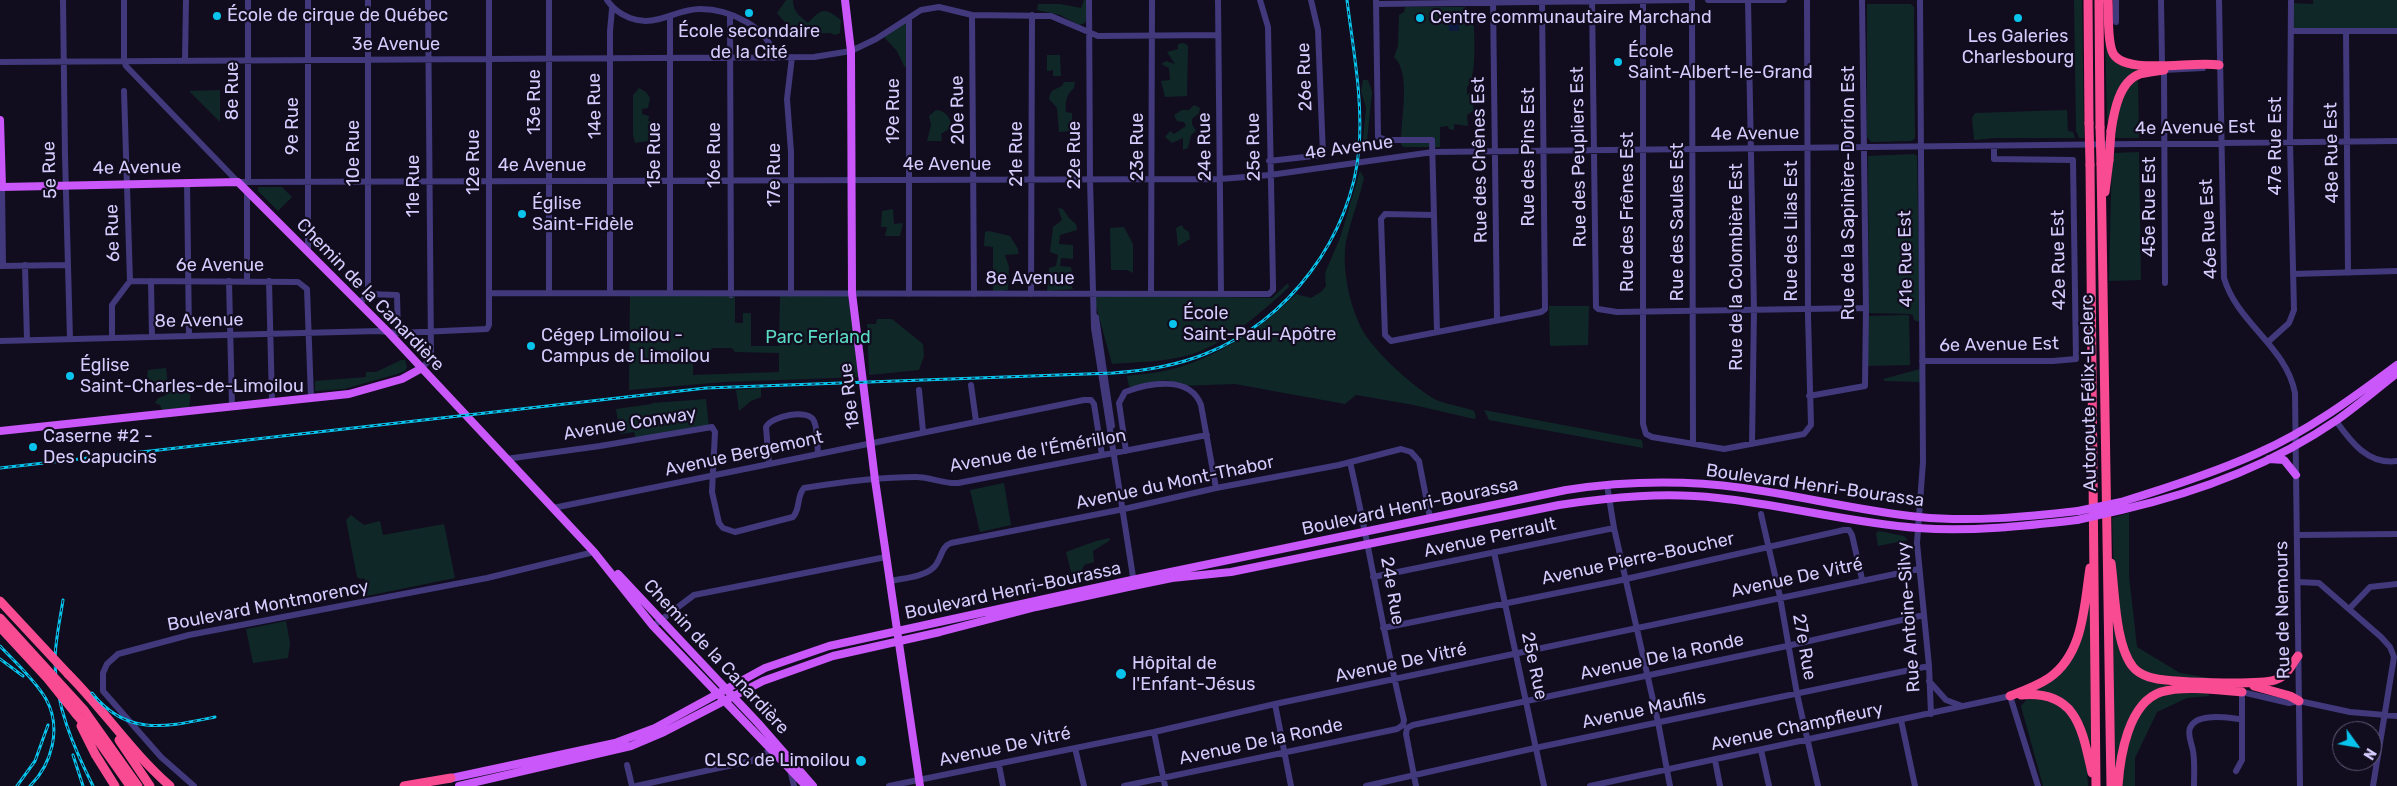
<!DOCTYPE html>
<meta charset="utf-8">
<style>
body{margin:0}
#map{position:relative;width:2397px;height:786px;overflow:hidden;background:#110d1e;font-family:Rubik,sans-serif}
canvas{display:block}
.north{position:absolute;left:2332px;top:721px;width:50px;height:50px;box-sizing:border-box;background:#110d1e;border:1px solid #5f5977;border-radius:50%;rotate:122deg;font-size:14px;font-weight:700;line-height:20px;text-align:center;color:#d5ccfd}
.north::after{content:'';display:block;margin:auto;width:18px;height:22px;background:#08c4ed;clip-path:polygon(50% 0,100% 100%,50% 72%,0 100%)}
</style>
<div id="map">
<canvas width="2397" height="786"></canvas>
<div class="north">N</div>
</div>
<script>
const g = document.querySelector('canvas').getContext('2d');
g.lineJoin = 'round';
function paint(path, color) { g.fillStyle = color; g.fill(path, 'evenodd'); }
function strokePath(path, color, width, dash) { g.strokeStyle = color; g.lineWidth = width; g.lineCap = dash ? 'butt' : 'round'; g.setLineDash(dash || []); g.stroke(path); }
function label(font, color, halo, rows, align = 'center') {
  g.font = font + ' Rubik,sans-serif'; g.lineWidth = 4.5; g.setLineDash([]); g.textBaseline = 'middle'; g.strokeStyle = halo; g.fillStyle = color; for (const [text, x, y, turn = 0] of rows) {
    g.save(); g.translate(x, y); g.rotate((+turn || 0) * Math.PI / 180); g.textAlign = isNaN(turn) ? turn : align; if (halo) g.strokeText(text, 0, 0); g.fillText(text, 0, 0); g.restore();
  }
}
const green = new Path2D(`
 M786 0H793C792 10 800 17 808 23 822 8 824 7 841 20L840 33 835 35 830 33 795 34 777 13Z
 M1084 0H1088L1087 18 1085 23 1079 25 1060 15 1037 10 1038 4H1060L1081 8Z
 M2074 0H2082L2084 138H2079L2076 131Z
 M2313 0H2397V31H2291V3L2313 4Z
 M1867 4H1911L1914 7 1915 138 1912 141 1871 142 1867 137Z
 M1405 7H1465L1466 27 1470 24 1474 26C1474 41 1477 76 1467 87V95L1471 92 1474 93 1473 111 1467 115 1468 126 1454 124V130L1449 129 1448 126 1440 127V147H1404L1401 145C1400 123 1412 73 1394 57L1398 46 1399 15 1404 12Z
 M906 23 907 64 905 68 897 51 882 35Z
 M2105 29 2112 55 2150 68 2133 74 2110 122 2107 121Z
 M1184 43 1188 46 1187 96 1165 97 1161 81 1170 80 1169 68 1161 64 1166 61 1175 64 1167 52 1178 49V44Z
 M1047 55H1060L1061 76H1053V70L1047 71Z
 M2138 79 2139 138H2113C2117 117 2119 91 2138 79Z
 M1363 80H1368L1372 92 1366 151H1362L1366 108 1361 91Z
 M1064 82H1075L1074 88C1066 95 1065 102 1066 112L1072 113V131L1059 132 1057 108 1049 99C1050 89 1055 90 1062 86Z
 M639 88 646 92 650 98 648 108 642 109V114L649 116 648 121 656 122V127L649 129 648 141 635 143 633 135V95Z
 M220 90V122L189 91Z
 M1194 105 1200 108 1199 113 1192 119V124L1196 131 1191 135 1188 148 1183 150V138L1172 143 1165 137 1170 131 1174 134 1186 126 1184 122 1177 121 1174 115 1182 110H1189Z
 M936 110C946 111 950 117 952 127L941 134 942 141H927L931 125 929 116Z
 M2067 110 2068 131 2073 132 2075 138H1995L1974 140 1972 118 1975 113Z
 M2139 152 2141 280 2109 281 2112 153Z
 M1914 154 1917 156 1920 322 1914 320 1913 315 1909 314 1869 313 1868 156Z
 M1360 171 1364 178C1359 199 1351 220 1346 241 1341 269 1351 317 1369 340 1383 359 1411 384 1431 397 1441 404 1462 406 1474 411L1476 417 1474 419 1414 405 1356 395 1345 404 1235 384 1180 386 1168 380H1163L1133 388 1129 386 1127 376C1142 374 1158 373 1173 369 1218 357 1263 327 1296 294L1311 298 1321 292 1326 286 1325 273 1340 238Z
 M258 187H282L292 197 278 211 258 191Z
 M1058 208 1063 209 1069 218 1076 224 1077 230 1060 235 1059 244 1073 245V259L1061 258 1060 266 1071 267 1072 273 1064 275 1059 279 1062 283 1071 285 1073 289 1047 291 1049 268 1056 266 1058 255 1050 252 1053 227 1062 220Z
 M893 209 894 224 903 223 900 236H885L887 227H881L882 211Z
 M1182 225 1184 229 1189 232 1190 239 1178 246 1176 228Z
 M1124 227 1133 244V273L1127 270H1111L1110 228Z
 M989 231 1010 236 1018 249V254L1005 255 1009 267 1008 290 993 293V247L984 246 985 232Z
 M1288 283 1289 287C1261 313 1226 344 1189 355 1165 362 1137 362 1112 364L1093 295 1272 298Z
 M630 293 735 294V323H743V313H751V346H779L780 294 852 293 863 377 724 382 629 390ZM712 348H732L735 352 779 353V372L693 375V350H711Z
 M1549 306H1589L1588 345 1550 346Z
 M1909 315 1910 365 1865 366 1866 316Z
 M877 319H892L923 344 924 356 919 370 869 375 867 324H876Z
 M401 360H405L407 367 405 371 397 374 344 389 315 391V381L366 377V372H376Z
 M166 368 169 392 176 391 179 385 191 390 189 410H162L160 405 155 403 158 398 167 395 146 385 148 370Z
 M1920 369V382L1885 381 1883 379Z
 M761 388V397L751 401 739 411 736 390Z
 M706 399 709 427 636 440 634 432 620 434 616 409 652 404V403Z
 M1484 410 1642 440 1643 448 1489 420Z
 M1004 483 1011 525 980 532 970 490Z
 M2129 513V576L2137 647 2180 673 2210 678C2189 678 2152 683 2136 667 2115 648 2113 548 2112 518Z
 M351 515 364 525 380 521 383 535 444 524 455 578 362 597 360 590 368 588 364 578 361 579 357 577 346 520Z
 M1879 531 1904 536 1908 540 1878 546 1876 533Z
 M1110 538 1109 541 1093 551 1094 562 1084 565 1077 582 1074 583 1066 552 1096 541Z
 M2090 595 2091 742 2088 743 2067 704 2026 693 2064 668Z
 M2113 610 2127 664 2168 683V686L2141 703 2118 767H2114Z
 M286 621 290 643 288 658 253 663 246 629Z
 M2173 692H2208L2209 696 2187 698 2157 712 2135 758V786H2120C2125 757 2128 718 2154 698 2159 695 2167 694 2173 692Z
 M2027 699H2048L2072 715 2086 753 2088 786H2043L2021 706Z`);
const water = new Path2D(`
 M1448 13H1459V31H1449Z`);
const minor = new Path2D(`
 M63 0 65 156 70 339
 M124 0V60L126 66 238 182 1220 179 1270 175 1433 152 2397 141
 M248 0V182
 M308 0V252
 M549 0V293
 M607 0C613 9 620 14 630 18 656 28 675 9 700 9 729 9 770 27 774 58
 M1089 0 1090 180 1094 328 1134 583
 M1218 0 1221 294
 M1376 0 1378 137 1386 140H1432L1437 331
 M1493 0 1497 320
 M1592 0 1596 307 1598 309 1617 312 1866 308
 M1692 0 1693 444
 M1708 0H1784
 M1748 0 1754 310 1752 444
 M1920 0 1923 462 1917 543 1929 666 1931 714
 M2116 0V22
 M2161 0 2162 60
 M2219 0 2224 278C2237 323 2286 346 2295 393L2300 786
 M1643 1V424L1646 434 1652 437 1724 449 1804 434 1811 425 1808 316 1807 0
 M1376 4 1688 0
 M972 15 974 294
 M730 16 731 295
 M670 17V293
 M909 18V294
 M2291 31H2397
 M2346 31 2348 273
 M185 60 186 0
 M0 62 814 57 851 51 876 39 921 10 939 7 972 15 1051 16 1098 36 1218 35
 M1269 161 1323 155 1318 30 1311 0
 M187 182 189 336
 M0 187H2L3 265
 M1434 215 1385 214 1381 219 1385 335 1391 341 1541 312 1545 309 1542 0
 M25 265 27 340
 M0 266 68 265
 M2293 274 2397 271
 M130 281 298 282 307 289 311 398
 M151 281 152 337
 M229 281 232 407
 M247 281V191
 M269 281 272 402
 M2165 283 2164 70 2203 68
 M489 293 1269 294 1273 290V285L1268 27 1260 0
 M610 293V31L612 9
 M791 294V152L787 99 792 57
 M1031 294 1032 15
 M1151 294 1152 0
 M366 297 368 294V0
 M360 303 368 294 397 295 398 333H401
 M1096 317 1112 426
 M112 337V305L130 281 124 91
 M0 341 378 331 398 333 487 329 489 325V0
 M2268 342 2289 323 2294 310 2290 142 2291 0
 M1922 361H2053L2076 359 2073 160 1994 159V146
 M422 368 430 359 431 353 428 0
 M971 385 976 421
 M919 390 923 431
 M1809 396 1865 386 1866 308 1862 0
 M2336 421C2351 442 2368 465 2397 461
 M1126 451 1119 403 1125 392C1149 383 1190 375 1201 405L1216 488
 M506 459 600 446 712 427 715 432 712 492 719 523 723 528 735 532 793 517C801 508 796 497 804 488 841 482 879 477 916 477 931 477 943 484 958 483L1207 435
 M769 463 766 427C771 416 809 408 814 421 818 430 817 444 818 453
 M1607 485 1614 528 1658 722 1670 786
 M553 508 1084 400H1091L1094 404 1102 455
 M1761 514 1780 597 1797 694 1818 786
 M2297 535 2397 534
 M1494 552 1544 786
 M1373 577 1614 528
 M891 581C904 578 923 577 933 568 942 560 940 547 951 543L1124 509 1216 488 1339 465 1401 449 1411 452 1419 461 1430 518
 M2298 582 2319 583 2381 637 2390 647 2394 657 2373 786
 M2350 608 2370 587 2397 584
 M653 626 694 595 886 557
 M1383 628 1617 581 1844 530H1849L1852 535 1862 579
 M1929 681 1946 700 1962 706
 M1275 704 1291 786
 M1901 720 1915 786
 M1154 732 1165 786
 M1075 748 1084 786
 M1761 750 1769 786
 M1715 760 1720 786
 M627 765 632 786
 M999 765 1003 786
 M790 769 794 786
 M2236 771 2242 760V692L2289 703 2299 701 2350 712 2397 716
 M194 786 161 757 103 691V673L107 664 118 654 189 635 487 578 594 552
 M636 786 751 761 774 749
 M889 786 1154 732 1275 704 1919 569
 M1124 786 1397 729 1403 725 1404 720C1383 635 1370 548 1350 462
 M1366 786 1535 748 1929 666
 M1416 786 1406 734 1407 728 1413 725 1787 646 1924 615
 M1590 786 2010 696 2038 786
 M2194 786C2194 774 2195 762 2193 751 2192 744 2187 735 2190 728 2196 712 2228 718 2241 719`);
const major = new Path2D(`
 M845 0 851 51 852 293 875 480 920 786
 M0 120 2 187 238 182 389 333 594 552 653 626 806 786
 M0 431 349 394 402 379 422 368
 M2269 459 2284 460 2296 475
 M2121 502C2167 488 2214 473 2258 453 2308 431 2353 398 2397 365
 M2121 510C2196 493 2273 464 2337 420 2358 405 2377 389 2397 373
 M618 574 758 723 813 786
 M447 779 615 743 655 728 765 668 829 646 1127 581 1566 490C1625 481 1684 480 1743 488 1802 496 1860 511 1919 517 1971 522 2026 517 2078 511
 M459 786 631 746 664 732 763 681 833 656 940 632 1036 607 1128 587 1172 578 1231 572 1559 505C1612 497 1665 492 1718 498 1785 505 1851 523 1918 528 1970 532 2025 526 2077 520`);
const highway = new Path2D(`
 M2088 0 2089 123
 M2099 0 2100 127
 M2108 0C2109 16 2107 36 2112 51 2121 77 2194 60 2219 65
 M2111 131C2114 112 2119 81 2140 74 2148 72 2156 71 2164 70
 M2101 164 2111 786
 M2090 165 2096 786
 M2105 192 2109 160
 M2111 563C2115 591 2115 645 2133 667 2137 672 2143 675 2149 677 2167 683 2258 685 2275 680 2288 676 2291 665 2298 656
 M68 674C104 710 132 753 170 786
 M2254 686 2290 696 2299 701
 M2021 695C2077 690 2082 729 2092 773
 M2010 696C2023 691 2037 686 2049 678 2084 654 2084 605 2090 568
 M76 714 99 742 130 786
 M81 726 95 754 115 786
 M119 740 150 786
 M404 786 451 778
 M2118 786C2120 757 2128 703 2161 692 2183 685 2219 690 2242 692`);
const rail = new Path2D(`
 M0 468 706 388 1113 373C1144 371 1175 366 1205 354 1288 322 1352 236 1359 148 1363 99 1353 49 1347 0
 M63 600C60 620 55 641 55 661 55 705 74 748 93 786
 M0 646C15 662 35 680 46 699 62 728 52 764 30 786
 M0 659 23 676
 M92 693C127 737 166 727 215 717
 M73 755 83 786
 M17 786 35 761 48 725`);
const majorBridge = new Path2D(`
 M2078 511 2121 502
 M2077 520 2121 510`);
const highwayBridge = new Path2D(`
 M2089 123 2090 165
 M2100 127 2101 164
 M2109 160 2111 131
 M0 601 68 674
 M0 618 84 710 138 786
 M0 627 47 678 76 714`);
const markers = [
 [749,13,5,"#08c4ed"],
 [217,16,5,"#08c4ed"],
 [1420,18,5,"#08c4ed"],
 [2018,18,5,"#08c4ed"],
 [1618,62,5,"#08c4ed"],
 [522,214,5,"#08c4ed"],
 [1173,324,5,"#08c4ed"],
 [531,346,5,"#08c4ed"],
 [70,376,5,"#08c4ed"],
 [33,447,5,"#08c4ed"],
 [1121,674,6,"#08c4ed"],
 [861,761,6,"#08c4ed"]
];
const poiNames = [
 ["École de cirque de Québec",227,16],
 ["Centre communautaire Marchand",1430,18],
 ["École secondaire",749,32,"center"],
 ["de la Cité",749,53,"center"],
 ["Les Galeries",2018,37,"center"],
 ["Charlesbourg",2018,58,"center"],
 ["École",1628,52],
 ["Saint-Albert-le-Grand",1628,73],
 ["Église",532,204],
 ["Saint-Fidèle",532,225],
 ["École",1183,314],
 ["Saint-Paul-Apôtre",1183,335],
 ["Cégep Limoilou -",541,336],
 ["Campus de Limoilou",541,357],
 ["Église",80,366],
 ["Saint-Charles-de-Limoilou",80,387],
 ["Caserne #2 -",43,437],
 ["Des Capucins",43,458],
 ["Hôpital de",1132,664],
 ["l'Enfant-Jésus",1132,685],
 ["CLSC de Limoilou",850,761,"right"]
];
const streetNames = [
 ["3e Avenue",396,45],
 ["26e Rue",1305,77,-92],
 ["8e Rue",233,91,-90],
 ["13e Rue",535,102,-90],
 ["14e Rue",595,106,-91],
 ["20e Rue",958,110,-91],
 ["19e Rue",894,111,-90],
 ["9e Rue",293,126,-90],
 ["4e Avenue Est",2195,128,-1],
 ["4e Avenue",1755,134,-1],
 ["47e Rue Est",2276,146,-90],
 ["23e Rue",1138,147,-90],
 ["24e Rue",1205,147,-91],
 ["25e Rue",1254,147,-91],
 ["4e Avenue",1349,148,-8],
 ["10e Rue",354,153,-90],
 ["48e Rue Est",2332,153,-91],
 ["21e Rue",1017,154,-90],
 ["15e Rue",655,155,-90],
 ["16e Rue",715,155,-90],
 ["22e Rue",1075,155,-90],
 ["Rue des Pins Est",1529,157,-90],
 ["Rue des Peupliers Est",1579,157,-91],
 ["Rue des Chênes Est",1480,160,-91],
 ["12e Rue",474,162,-90],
 ["4e Avenue",947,165],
 ["4e Avenue",542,166],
 ["4e Avenue",137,168,-1],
 ["5e Rue",50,170,-92],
 ["17e Rue",775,175,-90],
 ["11e Rue",414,186,-90],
 ["Rue de la Sapinière-Dorion Est",1849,193,-90],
 ["45e Rue Est",2150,207,-90],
 ["Rue des Frênes Est",1628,212,-90],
 ["Rue des Saules Est",1678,222,-90],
 ["46e Rue Est",2209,229,-93],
 ["Rue des Lilas Est",1792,231,-90],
 ["6e Rue",113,233,-92],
 ["41e Rue Est",1906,259,-91],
 ["42e Rue Est",2059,260,-91],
 ["6e Avenue",220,266],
 ["Rue de la Colombière Est",1737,267,-90],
 ["8e Avenue",1030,279],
 ["Chemin de la Canardière",370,295,46],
 ["8e Avenue",199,321,-1],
 ["6e Avenue Est",1999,345,-1],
 ["Autoroute Félix-Leclerc",2089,393,-91],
 ["18e Rue",850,396,-97],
 ["Avenue Conway",630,424,-9],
 ["Avenue de l'Émérillon",1038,451,-10],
 ["Avenue Bergemont",744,454,-12],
 ["Avenue du Mont-Thabor",1175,483,-12],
 ["Boulevard Henri-Bourassa",1815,486,8],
 ["Boulevard Henri-Bourassa",1410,507,-12],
 ["Avenue Perrault",1490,538,-12],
 ["Avenue Pierre-Boucher",1638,559,-12],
 ["Avenue De Vitré",1797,578,-12],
 ["Boulevard Henri-Bourassa",1013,591,-12],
 ["24e Rue",1392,591,80],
 ["Boulevard Montmorency",268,606,-11],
 ["Rue de Nemours",2283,610,-91],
 ["Rue Antoine-Silvy",1909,617,-94],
 ["27e Rue",1804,647,80],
 ["Chemin de la Canardière",716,657,47],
 ["Avenue De la Ronde",1662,657,-12],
 ["Avenue De Vitré",1401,663,-12],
 ["25e Rue",1534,666,78],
 ["Avenue Maufils",1644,710,-12],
 ["Avenue Champfleury",1797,727,-12],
 ["Avenue De la Ronde",1261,742,-12],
 ["Avenue De Vitré",1005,747,-12]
];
const parkNames = [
 ["Parc Ferland",818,338]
];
paint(green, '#102728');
paint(water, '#0c1b3d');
strokePath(minor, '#41397c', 6);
strokePath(major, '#c957f9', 8);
strokePath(highway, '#f94b91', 9);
strokePath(rail, '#08c4ed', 3);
strokePath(rail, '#110d1e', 1, [4]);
strokePath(majorBridge, '#c957f9', 8);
strokePath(highwayBridge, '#f94b91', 9);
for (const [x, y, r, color] of markers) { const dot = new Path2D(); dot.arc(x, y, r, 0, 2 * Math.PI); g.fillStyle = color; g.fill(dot); strokePath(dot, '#110d1e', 2); }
label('18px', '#d5ccfd', '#110d1e', poiNames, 'left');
label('18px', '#d5ccfd', '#110d1e', streetNames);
label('18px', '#5bdac4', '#110d1e', parkNames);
</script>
